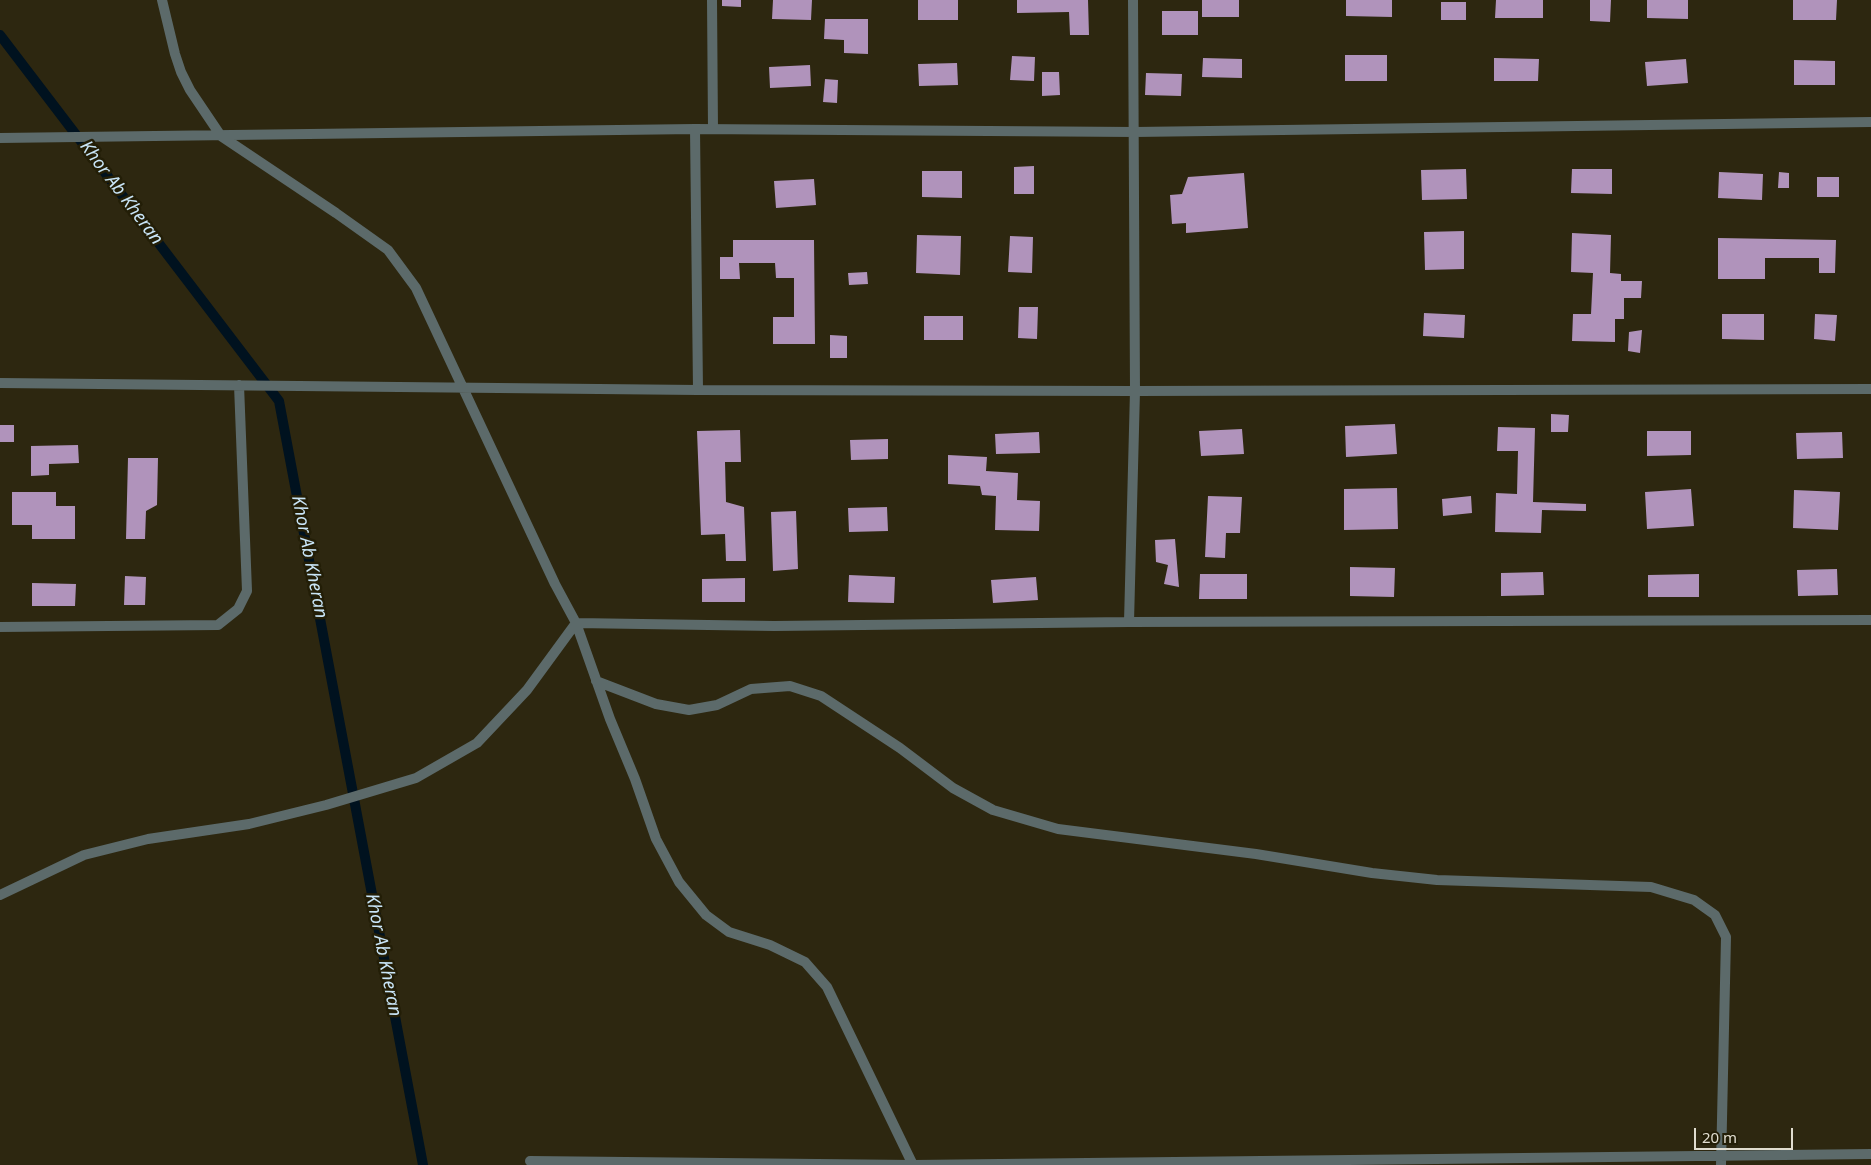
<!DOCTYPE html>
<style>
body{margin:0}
#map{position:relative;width:1871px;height:1165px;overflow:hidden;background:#2d2710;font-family:"Noto Sans",sans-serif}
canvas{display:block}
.scale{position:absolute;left:1694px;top:1128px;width:99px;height:22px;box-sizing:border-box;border:2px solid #e0dccf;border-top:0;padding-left:6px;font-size:15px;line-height:18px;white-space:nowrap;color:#e0dccf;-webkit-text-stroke:4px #231e07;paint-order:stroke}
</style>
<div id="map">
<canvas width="1871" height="1165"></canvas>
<div class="scale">20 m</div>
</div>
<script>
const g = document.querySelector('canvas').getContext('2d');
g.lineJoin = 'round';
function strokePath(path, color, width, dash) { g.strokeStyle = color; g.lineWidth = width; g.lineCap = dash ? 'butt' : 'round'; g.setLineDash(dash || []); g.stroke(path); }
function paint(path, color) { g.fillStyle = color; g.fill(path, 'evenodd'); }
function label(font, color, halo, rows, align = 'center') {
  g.font = font + ' "Noto Sans",sans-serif'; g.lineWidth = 5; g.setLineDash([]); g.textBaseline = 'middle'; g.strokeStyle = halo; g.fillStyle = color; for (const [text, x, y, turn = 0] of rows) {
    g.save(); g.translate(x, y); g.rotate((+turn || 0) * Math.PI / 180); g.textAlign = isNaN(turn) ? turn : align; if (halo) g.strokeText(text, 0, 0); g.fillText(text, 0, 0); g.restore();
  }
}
const stream = new Path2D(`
 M0 35 279 401 423 1165`);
const building = new Path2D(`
 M722 0H741V7L722 6Z
 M773 0H812L811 20 772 19Z
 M918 0H958V20H918Z
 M1017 0H1088L1089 35H1070L1069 12 1017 13Z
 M1202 0H1239V17H1202Z
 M1346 0H1392V17L1346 16Z
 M1496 0H1543V18H1495Z
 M1590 0H1611L1610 22 1590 21Z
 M1647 0H1688V19L1647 18Z
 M1793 0H1837L1836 20H1793Z
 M1441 2H1466V20H1441Z
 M1162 11H1198V35H1162Z
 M825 19H868V54L844 53V40L824 39Z
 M1345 55H1387V81H1345Z
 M1012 56 1035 57 1034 81 1010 80Z
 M1203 58 1242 59V78L1202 77Z
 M1494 58 1539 59 1538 81H1494Z
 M1686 59 1688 83 1647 86 1645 62Z
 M1794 60 1835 61V85H1794Z
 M957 63 958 85 919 86 918 64Z
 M810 65 811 86 770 88 769 67Z
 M1042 72H1059L1060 95 1042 96Z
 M1146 73 1182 74 1181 96 1145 95Z
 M825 79 838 80 837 103 823 102Z
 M1034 166V194H1014V167Z
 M1466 169 1467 199 1422 200 1421 170Z
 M1572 169H1612V194L1571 193Z
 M922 171H962V198L922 197Z
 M1719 172 1763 174 1762 200 1718 198Z
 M1779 172 1789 173V188H1778Z
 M1244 173 1248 228 1186 233V223L1172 224 1170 195 1182 194 1188 177Z
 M1817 177H1839V197H1817Z
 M814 179 816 205 776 208 774 181Z
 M1464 231V269L1425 270 1424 232Z
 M1572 233 1611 235 1610 273 1621 274V281H1642L1641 298H1624V319H1615V342L1572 341 1573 314H1591L1593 273 1571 272Z
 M917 235 961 236 960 275 916 273Z
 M1010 236 1033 237 1032 273 1008 272Z
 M1718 238 1836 240 1835 273H1819V258H1765V279H1718Z
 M733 240H814L815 344H773V317H794V278H776L775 263H739L740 279H720V257H733Z
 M867 272 868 284 849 285 848 273Z
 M1019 307H1038L1037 339 1018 338Z
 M1424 313 1465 315 1464 338 1423 336Z
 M1722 314H1764V340L1722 339Z
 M1815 314 1837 315 1835 341 1814 339Z
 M924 316H963V340H924Z
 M1642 330 1640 353 1628 351 1629 332Z
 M830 335 847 336V358H830Z
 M1551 414 1569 415 1568 432H1551Z
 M1395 424 1397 454 1346 457 1345 426Z
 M0 425H14V442H0Z
 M1498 427 1535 428 1533 502 1586 504V511L1542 510 1541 533 1495 532 1496 493 1517 494 1518 451H1497Z
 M1242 429 1244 454 1201 456 1199 431Z
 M740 430 741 462H725L726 502 744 507 746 561H726L725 534 701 535 697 431Z
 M1647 431H1691V455L1647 456Z
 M1039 432 1040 453 996 454 995 434Z
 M1842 432 1843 458 1797 459 1796 433Z
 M888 439V459L851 460 850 440Z
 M78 445 79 463 49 464V475L31 476V446Z
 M948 455 987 457 986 471 1018 473 1017 500 1040 501 1039 531 995 530 996 496 982 495 980 486 948 484Z
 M128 458H158L157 505 146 511 145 539H126Z
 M1397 488 1398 529 1344 530V489Z
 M1691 489 1694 526 1647 529 1645 492Z
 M1794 490 1840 492 1838 530 1793 528Z
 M12 492H56V506H75V539H32V525H12Z
 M1208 496 1242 497 1240 533H1226L1225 558 1205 557Z
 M1471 496 1472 513 1443 516 1442 499Z
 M887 507 888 531 849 532 848 508Z
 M796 511 798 569 773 571 771 512Z
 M1175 539 1179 587 1164 584 1168 565 1156 562 1155 540Z
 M1350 567 1395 568 1394 597 1350 596Z
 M1837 569 1838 595 1798 596 1797 570Z
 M1543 572 1544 595 1501 596V573Z
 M1200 574H1247V599H1199Z
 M1699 574V597H1648V575Z
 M849 575 895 577 894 603 848 602Z
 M125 576 146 577 145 605H124Z
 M1036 577 1038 600 993 603 991 580Z
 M745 578V602H702V579Z
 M32 583 76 584 75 606H32Z`);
const street = new Path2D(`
 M162 0 175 54 181 72 190 90 221 136 336 213 388 250 416 288 555 584 576 623 610 719 635 779 656 839 679 882 706 915 729 932 770 945 805 962 827 987 913 1165
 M712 0 713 129
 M695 129 698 390
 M0 138 695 129 1135 132 1871 122
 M0 383 698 390 1135 391 1871 389
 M1129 622 1135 391 1133 0
 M576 623 774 626 1129 622 1871 620
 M0 627 218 625 238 609 247 591 239 385
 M596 681 656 704 689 710 717 705 751 689 790 686 821 696 900 748 953 788 993 810 1058 829 1256 854 1372 873 1437 880 1651 887 1694 900 1715 915 1726 937 1721 1165
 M0 895 84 855 148 839 249 824 326 805 416 778 477 743 527 690 576 623
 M530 1161 913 1165 1871 1154`);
const waterNames = [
 ["Khor Ab Kheran",121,193,53],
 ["Khor Ab Kheran",309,557,79],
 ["Khor Ab Kheran",383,955,79]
];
strokePath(stream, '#00121f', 10);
paint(building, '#b093bb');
strokePath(street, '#5c6a6a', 10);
label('italic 18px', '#c9e5f7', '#231e07', waterNames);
</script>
